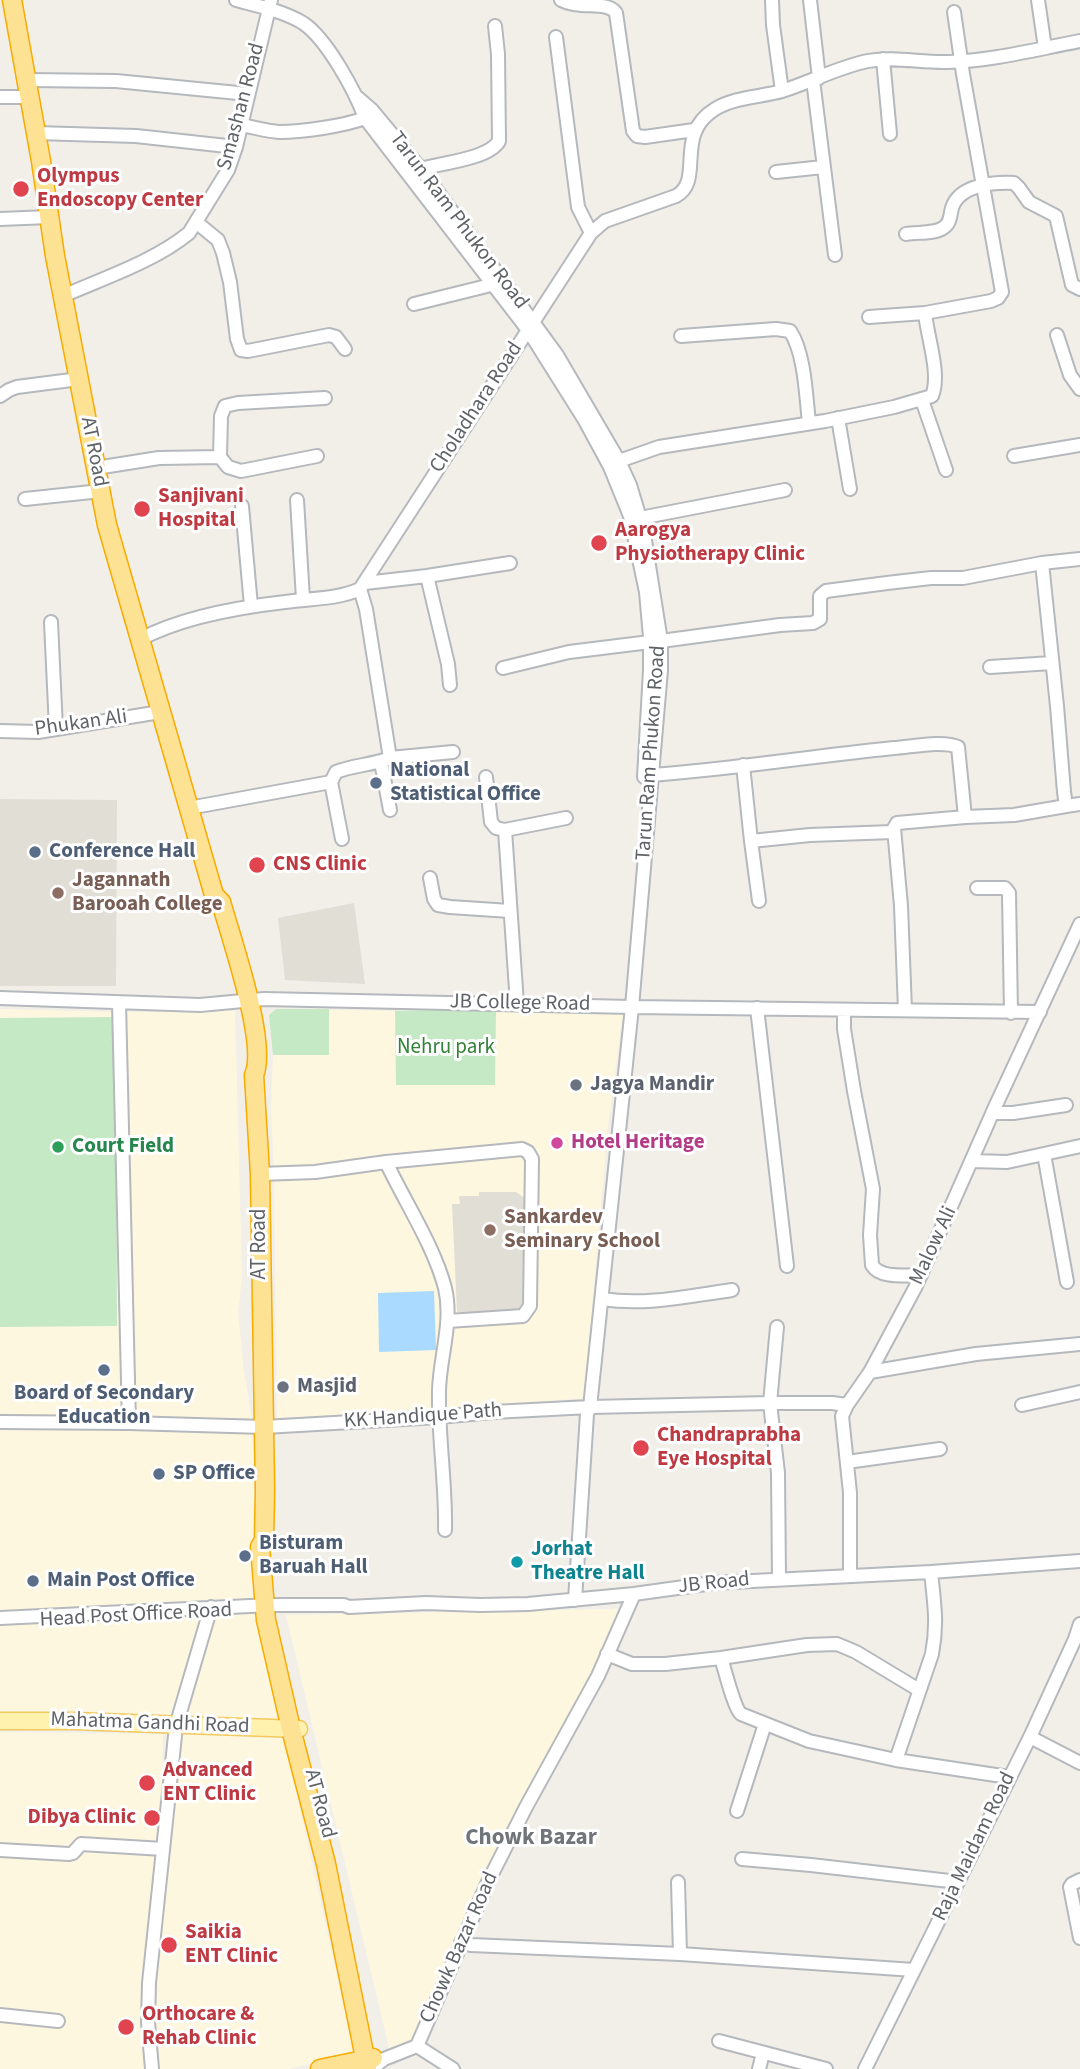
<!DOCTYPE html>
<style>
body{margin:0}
canvas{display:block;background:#f1efe8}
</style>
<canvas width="1080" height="2069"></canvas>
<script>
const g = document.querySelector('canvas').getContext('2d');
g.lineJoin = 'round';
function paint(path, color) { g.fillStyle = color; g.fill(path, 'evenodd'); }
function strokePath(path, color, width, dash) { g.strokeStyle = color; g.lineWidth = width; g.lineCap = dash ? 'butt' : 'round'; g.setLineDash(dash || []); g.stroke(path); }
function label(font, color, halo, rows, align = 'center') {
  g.font = font + ' "Source Sans 3",sans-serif'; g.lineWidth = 6; g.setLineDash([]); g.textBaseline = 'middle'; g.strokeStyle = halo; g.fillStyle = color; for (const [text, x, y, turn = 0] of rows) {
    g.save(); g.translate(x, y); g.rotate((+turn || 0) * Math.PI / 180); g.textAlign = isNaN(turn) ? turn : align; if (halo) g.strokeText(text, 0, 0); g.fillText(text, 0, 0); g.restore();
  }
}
const commercial = new Path2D(`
 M0 1009 115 1012 235 1011 242 1277 238 1312 244 1372 251 1413 263 1618 285 1719 270 1724 0 1714Z
 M276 1009 395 1011 496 1009 623 1013 608 1126 584 1398 415 1412 277 1418 274 1169 271 1109 273 1055 269 1015Z
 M619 1609 605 1644 586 1682 512 1819 411 2041 390 2052 286 1615Z
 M0 1732 163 1734 161 1815 147 2069H0Z
 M178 1734 284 1735 354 2054 287 2069H159L155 2025 156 1985Z`);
const education = new Path2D(`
 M0 799 117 800 116 986H0Z
 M354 903 365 984 285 980 278 918Z
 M479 1192H516L526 1199 527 1311 457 1312 452 1204H460L459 1196H479Z`);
const green = new Path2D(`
 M276 1009H329V1055H273L269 1015Z
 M496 1009 495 1085H396L395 1011Z
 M116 1017 117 1326 0 1327V1018Z`);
const water = new Path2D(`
 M434 1291 436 1350 379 1352 378 1293Z`);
const minor = new Path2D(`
 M236 0C258 6 283 11 303 23 327 39 355 91 365 118L528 330 584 419 610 467 630 516 646 592 650 637V670L644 777
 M561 0C580 10 607 0 616 13L633 131 637 136 645 137 694 130
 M772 0 773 25 782 91
 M810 0 819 78
 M1038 0 1045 48
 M556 37 578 207 591 233
 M883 59 890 134
 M26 80 116 81 248 94
 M813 80 835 255
 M0 97H29
 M357 97 372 110 421 169 557 355 619 461 630 485 643 528 661 641V670L632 1007 590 1407 587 1414 575 1600
 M241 125C253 127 266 131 279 132 302 132 344 126 365 118
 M36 133 136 136 236 147
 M421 169C441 163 489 159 499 141L498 54 495 26
 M776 172 823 167
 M0 219 49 217
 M196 222 218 240 223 253 230 282 237 339 241 350 248 351 329 335 336 337 345 349
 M906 234C917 232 934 234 943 228 951 223 950 215 952 208 959 185 993 182 1014 183L1019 188 1029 202 1056 216 1072 285 1080 289
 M63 296C104 278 155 261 189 233L228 170 236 147 271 0
 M414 304 491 285
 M869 317 925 313
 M1057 335 1070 375 1080 389
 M681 336 776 329 790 331C805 353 806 397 809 423
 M0 396 9 390 17 387 79 379
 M922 400 946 470
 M838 418 850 489
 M1014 456 1080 445
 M220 457 221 416 225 406 238 403 325 398
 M619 461 659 447 825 421 894 407 932 396C941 374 927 336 925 313L991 301 998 298 1002 292 963 74 954 12
 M96 468 159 458 220 457 228 467 241 471 317 456
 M25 499 101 491
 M297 500 303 599
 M242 506 251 606
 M640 518 785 490
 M1042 563 1057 706 1064 792 1066 806 1080 804
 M427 576 448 664 450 685
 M365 583 427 576 510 563
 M360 589 366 609 390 758
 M51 622 56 729
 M139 640C179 618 241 607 285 602 310 598 336 600 360 589L591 233 605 221 676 196C705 180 673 135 715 109 734 97 761 97 782 91 811 82 838 67 868 61 894 56 921 63 948 62 992 61 1037 49 1080 41
 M661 641 780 625 813 623 820 619V596L826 591 887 583 931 578H963L1042 563 1080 559
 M990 667 1052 663
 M503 668 569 652 650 642
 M0 731 38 732 160 712
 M381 762 390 810
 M743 765 751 841 810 835 893 832
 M653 775C733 769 813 756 894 748 911 747 943 740 958 747L965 817 897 823 894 828 901 906 905 1010
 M486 777 491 822 496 828 505 830 566 818
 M189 808 331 782
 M965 817 1014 815 1066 806
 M505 830 517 1004
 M342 839 331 782 336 772C353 765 373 765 390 758L453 752
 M751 841 759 901
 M430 878 434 899 438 905 450 907 510 911
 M977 888H1005L1009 893 1011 1013
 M0 998 200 1005 264 999 632 1007 1040 1012
 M119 1003 129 1423
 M757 1008 787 1266
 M844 1010V1029L854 1091 873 1189 870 1235 872 1265C880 1279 906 1275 921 1275
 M993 1113H1013L1066 1105
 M1044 1154 1080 1146
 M972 1161 1007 1162 1044 1154 1067 1282
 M386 1162 522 1149 528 1152 532 1159 530 1306 523 1316 448 1321
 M260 1174 315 1172 386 1162C405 1202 434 1246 445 1288 453 1322 440 1356 439 1390 438 1437 446 1483 445 1530
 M602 1299C645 1306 689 1296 732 1290
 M777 1327 770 1403 778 1473 779 1578
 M870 1372 976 1354 1080 1344
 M1022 1405 1080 1392
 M0 1422 129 1423 264 1427 439 1417 493 1412 590 1407 770 1403H832L847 1405
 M847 1462 940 1449
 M850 1575V1493L842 1416 847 1405 870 1372 915 1288 995 1107 1080 924
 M0 1618 271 1605H344L349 1607 426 1603 480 1605 528 1604 634 1594 713 1583 931 1572 1080 1561
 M607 1654 632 1664H665L721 1658 807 1645 837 1644 856 1652 919 1690
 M721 1658C725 1670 734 1708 741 1714L809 1741 896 1760 1009 1777
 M1030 1737 1080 1763
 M896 1760 932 1654C938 1623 934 1602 931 1572
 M737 1811 765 1724
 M0 1850 69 1854 73 1853 81 1844 163 1849
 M742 1859 811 1865 958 1882
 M1080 1880 1072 1884 1070 1887 1080 1938
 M678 1882 680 1954
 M461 1942 471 1945 680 1954 914 1970
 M0 2015 58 2021
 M719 2041 826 2069
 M417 2046 453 2069
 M374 2067 384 2059 417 2046 488 1882 526 1807 598 1676 634 1594
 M152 2069 148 2022 149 1983 176 1726 211 1607
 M759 2069 763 2053
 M865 2069 1030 1737 1075 1639 1080 1624`);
const major = new Path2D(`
 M0 1721H74L299 1729`);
const highway = new Path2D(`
 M12 0 41 161 55 256 107 525 214 895 213 904
 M214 895 221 902C231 938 268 1044 254 1075L260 1174 265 1490 264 1540 260 1547 266 1620 291 1729 326 1864 367 2068
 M320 2069 373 2058`);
const markers = [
 [21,189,9,"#e0444e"],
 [142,509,9,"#e0444e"],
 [599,543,9,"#e0444e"],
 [376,783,7,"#5c6f8a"],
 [35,852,7,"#5c6f8a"],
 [257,865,9,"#e0444e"],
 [58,893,7,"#8d6e63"],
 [576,1085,7,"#6b7280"],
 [557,1143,7,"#d1479c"],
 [58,1147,7,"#2e9e5b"],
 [490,1230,7,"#8d6e63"],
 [104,1370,7,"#5c6f8a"],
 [283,1387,7,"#6b7280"],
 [641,1448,9,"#e0444e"],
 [159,1474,7,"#5c6f8a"],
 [245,1556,7,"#5c6f8a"],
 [517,1562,7,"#0f9aa8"],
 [33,1581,7,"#5c6f8a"],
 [147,1783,9,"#e0444e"],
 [152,1818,9,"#e0444e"],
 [169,1945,9,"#e0444e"],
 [126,2027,9,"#e0444e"]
];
const streetNames = [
 ["Smashan Road",242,107,-75],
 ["Tarun Ram Phukon Road",458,221,53],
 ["Choladhara Road",477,408,-57],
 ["AT Road",93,452,79],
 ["Phukan Ali",81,724,-8],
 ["Tarun Ram Phukon Road",652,753,-86],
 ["JB College Road",520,1004,1],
 ["AT Road",260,1244,-90],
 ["Malow Ali",934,1246,-65],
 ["KK Handique Path",423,1417,-4],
 ["JB Road",714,1584,-6],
 ["Head Post Office Road",136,1616,-3],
 ["Mahatma Gandhi Road",150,1724,2],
 ["AT Road",319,1804,75],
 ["Raja Maidam Road",975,1847,-64],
 ["Chowk Bazar Road",460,1948,-66]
];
const healthNames = [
 ["Olympus",37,177],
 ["Endoscopy Center",37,201],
 ["Sanjivani",158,497],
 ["Hospital",158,521],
 ["Aarogya",615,531],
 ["Physiotherapy Clinic",615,555],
 ["CNS Clinic",273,865],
 ["Chandraprabha",657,1436],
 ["Eye Hospital",657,1460],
 ["Advanced",163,1771],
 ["ENT Clinic",163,1795],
 ["Dibya Clinic",136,1818,"right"],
 ["Saikia",185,1933],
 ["ENT Clinic",185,1957],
 ["Orthocare &",142,2015],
 ["Rehab Clinic",142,2039]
];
const serviceNames = [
 ["National",390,771],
 ["Statistical Office",390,795],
 ["Conference Hall",49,852],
 ["Board of Secondary",104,1394,"center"],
 ["Education",104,1418,"center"],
 ["SP Office",173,1474],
 ["Bisturam",259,1544],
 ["Baruah Hall",259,1568],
 ["Main Post Office",47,1581]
];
const educationNames = [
 ["Jagannath",72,881],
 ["Barooah College",72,905],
 ["Sankardev",504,1218],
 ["Seminary School",504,1242]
];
const parkNames = [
 ["Nehru park",446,1048]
];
const worshipNames = [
 ["Jagya Mandir",590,1085],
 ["Masjid",297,1387]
];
const hotelNames = [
 ["Hotel Heritage",571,1143]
];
const leisureNames = [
 ["Court Field",72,1147]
];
const cultureNames = [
 ["Jorhat",531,1550],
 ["Theatre Hall",531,1574]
];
const neighbourhoodNames = [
 ["Chowk Bazar",531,1839]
];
paint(commercial, '#fef7e0');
paint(education, '#e1ded6');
paint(green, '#c5e8c5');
paint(water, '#aadaff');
strokePath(minor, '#b5b8bc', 16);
strokePath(major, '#f2c960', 19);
strokePath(highway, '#f9ab00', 21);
strokePath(minor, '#fff', 12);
strokePath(major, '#fff2af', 16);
strokePath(highway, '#fde293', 18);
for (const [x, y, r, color] of markers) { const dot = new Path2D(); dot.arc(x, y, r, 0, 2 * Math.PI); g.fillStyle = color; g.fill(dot); strokePath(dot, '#fff', 2.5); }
label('21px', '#5f6368', '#fff', streetNames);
label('bold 21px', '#be3a42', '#fff', healthNames, 'left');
label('bold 21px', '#4e5e75', '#fff', serviceNames, 'left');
label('bold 21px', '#785e54', '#fff', educationNames, 'left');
label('21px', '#348238', '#fff', parkNames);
label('bold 21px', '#5b616d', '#fff', worshipNames, 'left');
label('bold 21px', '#b23c85', '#fff', hotelNames, 'left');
label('bold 21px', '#27864d', '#fff', leisureNames, 'left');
label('bold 21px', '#0d838f', '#fff', cultureNames, 'left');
label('bold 23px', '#70757a', '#fff', neighbourhoodNames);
</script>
